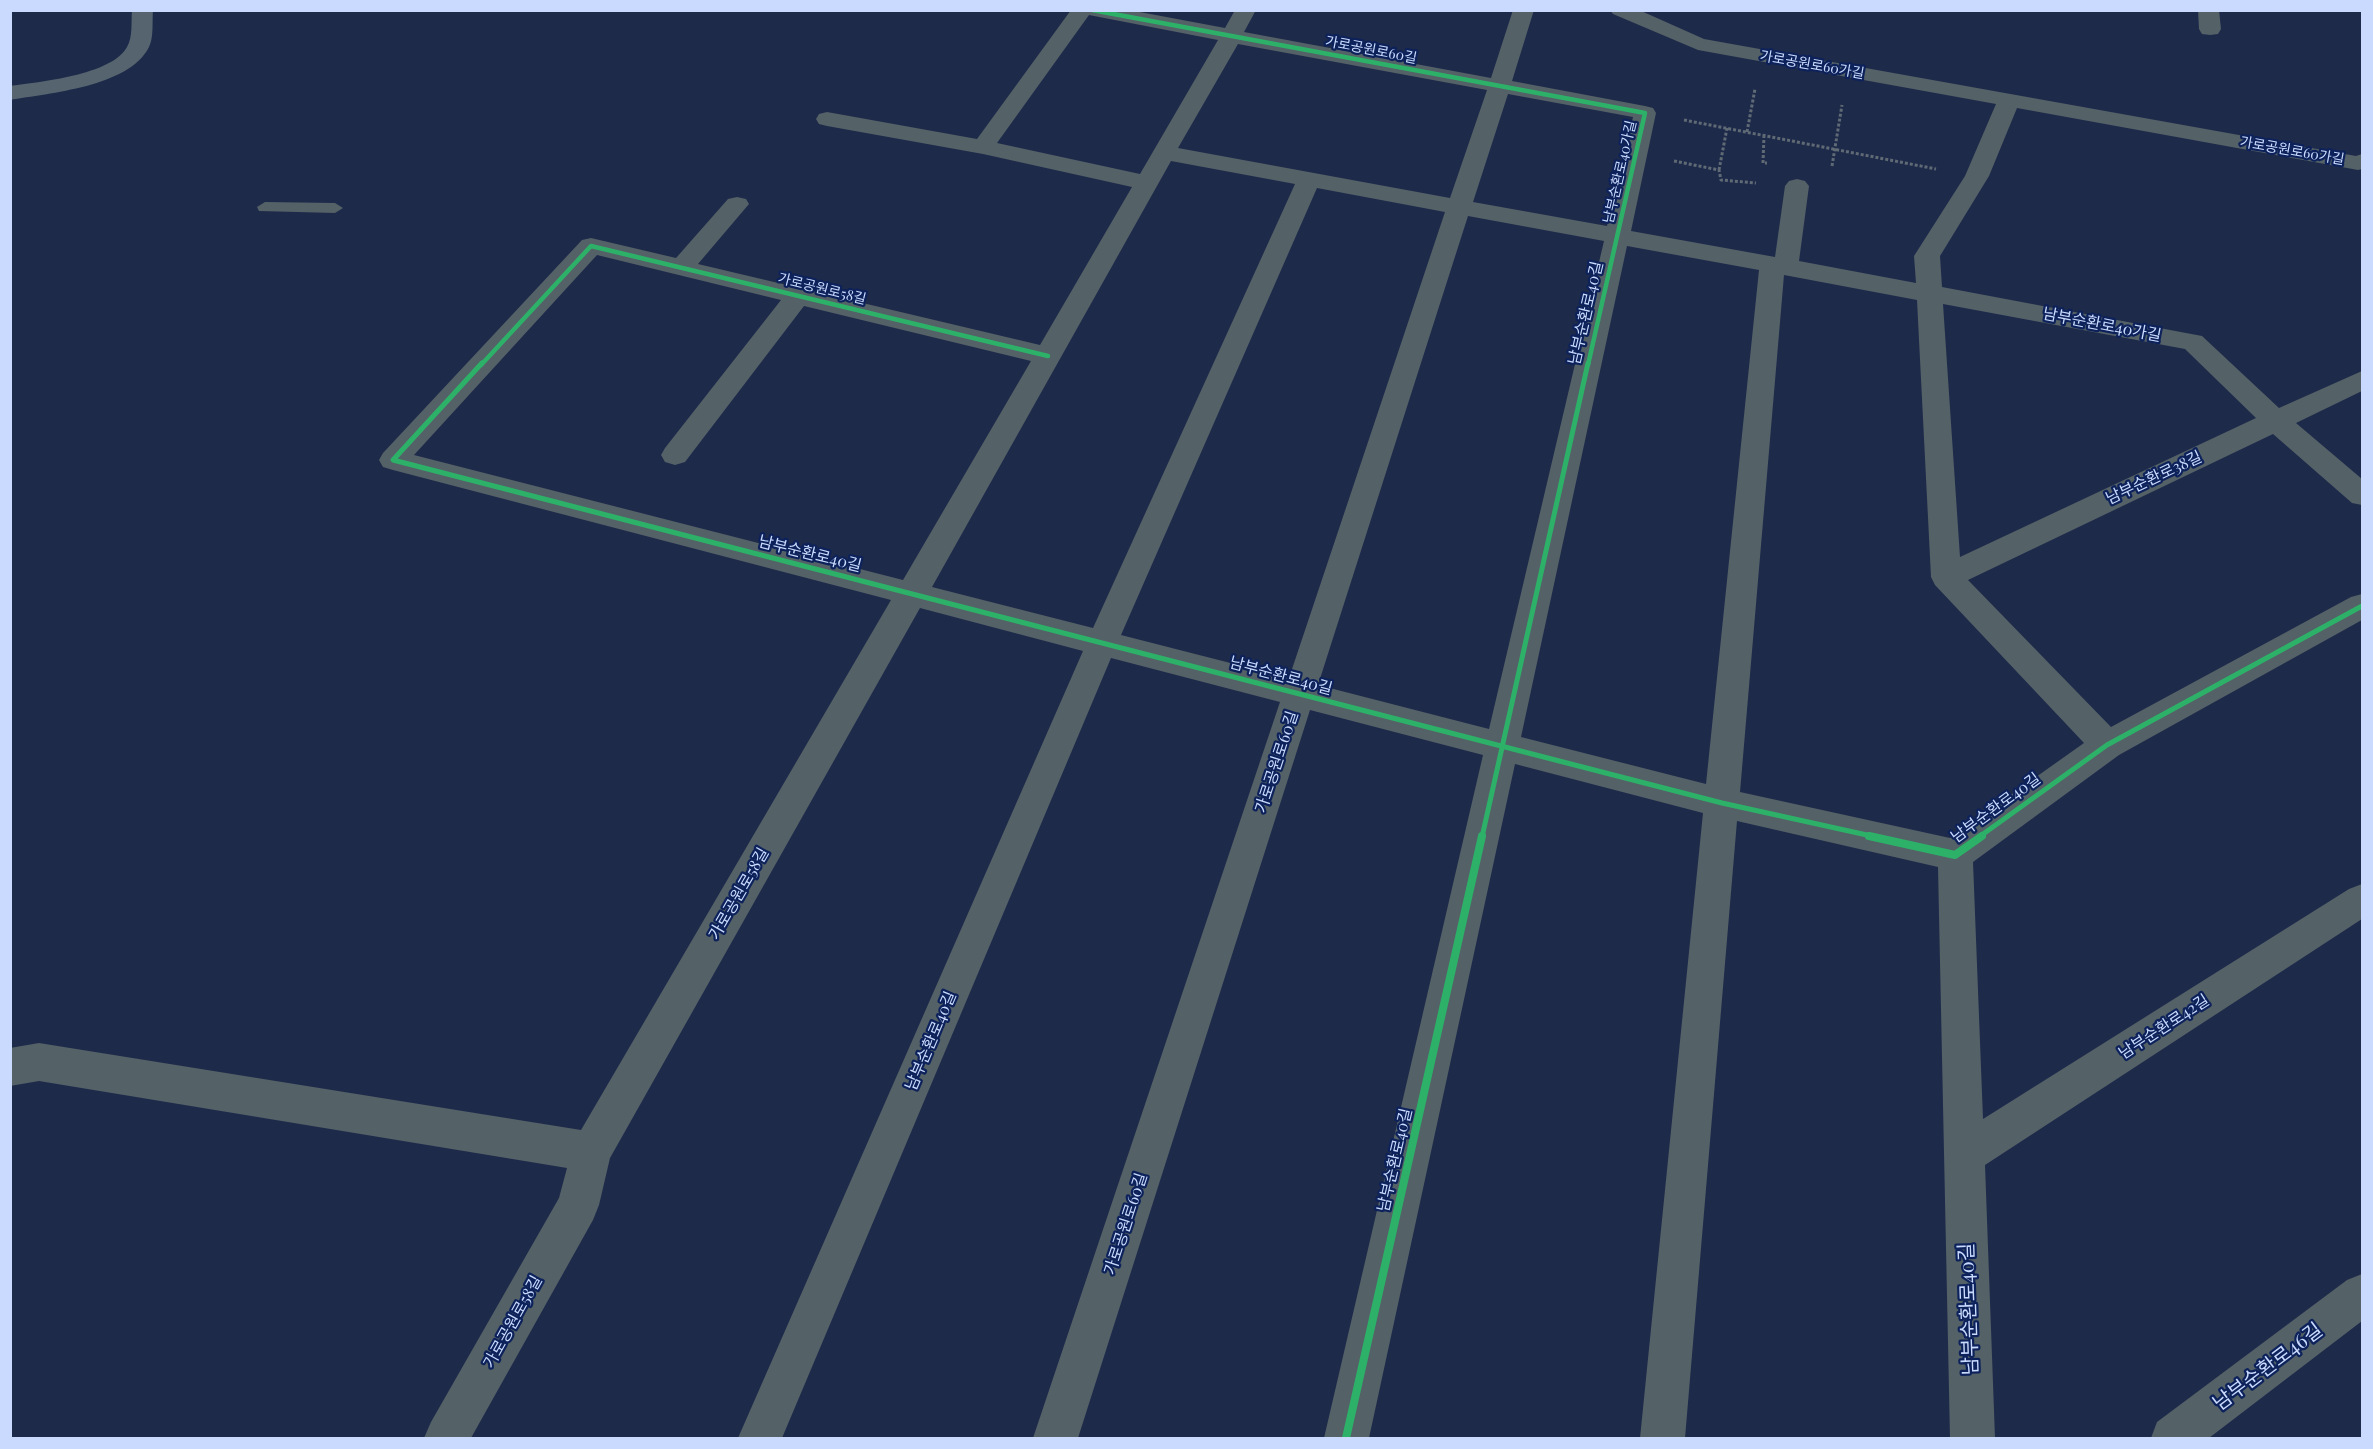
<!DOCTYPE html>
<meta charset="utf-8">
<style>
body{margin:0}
#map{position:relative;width:2373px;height:1449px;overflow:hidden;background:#1e2a4a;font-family:"Playfair Display",serif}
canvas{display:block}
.frame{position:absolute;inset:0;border:12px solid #c9dafe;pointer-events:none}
</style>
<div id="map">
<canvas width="2373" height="1449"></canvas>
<div class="frame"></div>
</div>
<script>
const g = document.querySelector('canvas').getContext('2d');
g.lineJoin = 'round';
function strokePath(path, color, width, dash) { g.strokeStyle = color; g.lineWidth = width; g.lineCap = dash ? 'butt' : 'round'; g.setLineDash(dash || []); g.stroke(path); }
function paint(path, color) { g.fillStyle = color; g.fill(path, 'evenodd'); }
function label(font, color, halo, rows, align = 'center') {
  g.font = font + ' "Playfair Display","Noto Sans KR",serif'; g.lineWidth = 4.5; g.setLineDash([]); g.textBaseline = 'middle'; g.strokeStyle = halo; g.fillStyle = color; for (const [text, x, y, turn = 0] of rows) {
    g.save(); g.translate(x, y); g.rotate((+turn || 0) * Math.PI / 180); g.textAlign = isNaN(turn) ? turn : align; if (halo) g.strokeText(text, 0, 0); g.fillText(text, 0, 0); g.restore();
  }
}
const path = new Path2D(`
 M1684 120 1936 169
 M1747 132 1755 89
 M1764 135 1763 163H1767
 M1674 161 1719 170 1721 180 1756 183
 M1832 166 1842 105
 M1719 170 1727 128`);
const lane = new Path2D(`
 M265 202 335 203 343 208 335 213 259 211 257 207Z`);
const street = new Path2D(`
 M1071 10H1129L1225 28 1235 10H1256L1244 32 1491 78 1513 10H1534L1512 81 1645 106 1653 108 1656 113 1631 231 1775 257 1785 186 1789 181 1797 179 1805 181 1809 186 1799 261 1916 283 1914 256 1965 176 1996 104 1698 50 1613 14 1610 10H1639L1704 39 2356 156 2362 154V169L2358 170 2017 108 1989 176 1940 256 1942 287 2202 336 2279 408 2362 371V391L2296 423 2362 479V505L2352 503 2273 434 1968 580 2111 727 2351 597 2362 594V620L2119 755 1973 862 1983 1119 2349 889 2362 884V919L1985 1165 1995 1438H1950L1938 867 1737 821 1685 1438H1640L1703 813 1515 764 1369 1438H1324L1483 755 1310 710 1078 1438H1033L1280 702 1111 658 782 1438H738L1083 651 920 608 610 1158 599 1205 593 1220 471 1438H424L431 1422 559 1198 567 1168 39 1081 10 1086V1048L39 1043 581 1130 891 600 393 470 383 467 379 460 383 453 582 240 591 238 676 258 728 199 737 197 746 199 749 204 698 264 1040 345 1132 187 983 154 827 126 819 124 816 119 819 114 827 112 977 139ZM1089 15 1218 40 1140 174 997 143ZM1238 44 1487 90 1450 198 1178 148ZM1508 94 1633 117 1607 226 1473 202ZM1171 161 1295 184 1093 628 932 587ZM1317 188 1445 212 1289 678 1121 635ZM1468 216 1604 241 1489 729 1318 685ZM1627 246 1759 270 1706 784 1521 737ZM597 255 781 300 665 448 661 455 665 462 675 465 685 462 804 306 1031 361 903 580 414 455ZM1784 275 1917 300 1931 577 1935 585 2084 743 1950 838 1740 792ZM1943 304 2185 349 2256 418 1960 557Z
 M2198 10H2219L2221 29 2218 34 2210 35 2202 34 2199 29Z
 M2362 1274V1321L2209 1438H2151L2157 1422 2347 1280Z`);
const secondary = new Path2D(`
 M132 10H153C152 22 154 37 149 47 129 87 49 93 10 100V86C39 82 112 75 127 47 133 37 131 22 132 10Z`);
const cyclewayFar2 = new Path2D(`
 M1092 10 1645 113 1588 365
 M481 365 591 246 1048 356`);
const cyclewayFar1 = new Path2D(`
 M482 363 393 460 1722 803 1876 837
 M1482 837 1588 363
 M1979 837 2107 745 2362 606`);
const cycleway = new Path2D(`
 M1869 836 1955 855 1982 836
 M1346 1438 1482 836`);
const farStreetnames = [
 ["가로공원로60길",1371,50,11],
 ["가로공원로60가길",1812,65,10],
 ["가로공원로60가길",2292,151,10],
 ["남부순환로40가길",1620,172,-77],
 ["가로공원로58길",822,289,14]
];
const streetNames = [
 ["남부순환로40길",1586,313,-77],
 ["남부순환로40가길",2102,325,11],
 ["남부순환로38길",2154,478,-25],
 ["남부순환로40길",810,554,14],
 ["남부순환로40길",1281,676,15],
 ["가로공원로60길",1277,762,-72],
 ["남부순환로40길",1996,808,-36],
 ["가로공원로58길",739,894,-60],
 ["남부순환로42길",2164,1027,-33],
 ["남부순환로40길",931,1041,-67],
 ["남부순환로40길",1395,1160,-77],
 ["가로공원로60길",1126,1224,-72],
 ["가로공원로58길",513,1322,-61]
];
const nearStreetnames = [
 ["남부순환로40길",1969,1309,-92],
 ["남부순환로46길",2268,1367,-37]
];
strokePath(path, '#5f6a75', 3, [3, 2]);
paint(lane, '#546167');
paint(street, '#546167');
paint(secondary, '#55646e');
strokePath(cyclewayFar2, '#2db169', 4.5);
strokePath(cyclewayFar1, '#2db169', 5);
strokePath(cycleway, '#2db169', 8);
label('14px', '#c9dafe', '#0d225b', farStreetnames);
label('16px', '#c9dafe', '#0d225b', streetNames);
label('20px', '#c9dafe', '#0d225b', nearStreetnames);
</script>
